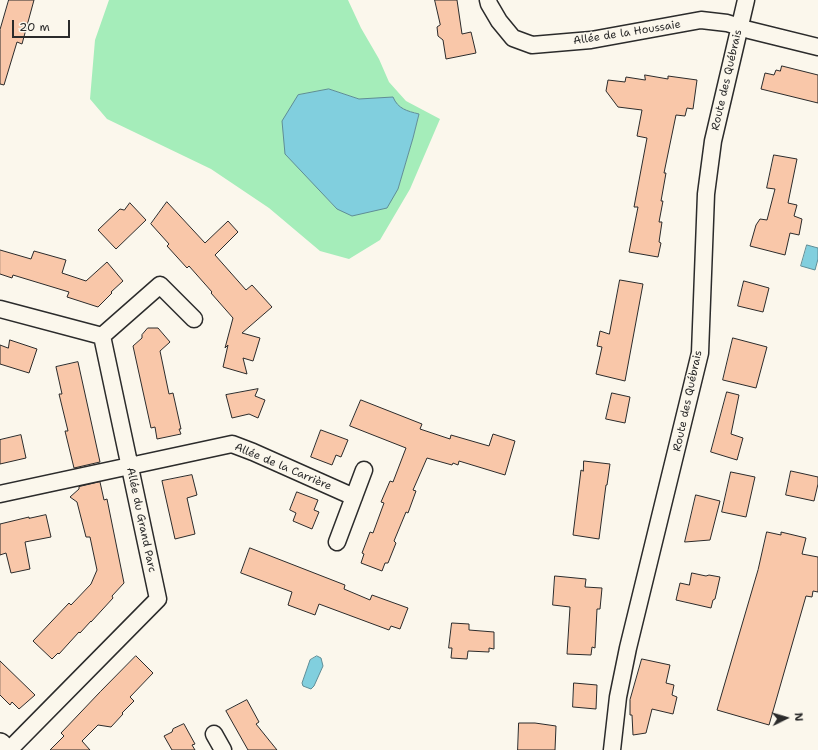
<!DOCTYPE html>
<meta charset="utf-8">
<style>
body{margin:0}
#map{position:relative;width:818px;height:750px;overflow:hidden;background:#fbf7ec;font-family:"Shantell Sans",sans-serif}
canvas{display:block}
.north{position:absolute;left:766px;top:698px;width:40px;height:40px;-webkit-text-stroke:3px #fbf7ec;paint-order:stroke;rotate:85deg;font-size:11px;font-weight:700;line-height:16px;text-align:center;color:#2b2b2b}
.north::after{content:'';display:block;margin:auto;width:14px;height:18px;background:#2b2b2b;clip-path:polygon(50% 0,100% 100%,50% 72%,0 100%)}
.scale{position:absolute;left:12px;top:20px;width:58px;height:18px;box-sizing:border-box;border:2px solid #2b2b2b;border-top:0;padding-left:5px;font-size:12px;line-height:14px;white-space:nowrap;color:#2b2b2b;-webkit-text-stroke:3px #fbf7ec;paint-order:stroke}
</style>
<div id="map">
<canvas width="818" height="750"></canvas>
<div class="north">N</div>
<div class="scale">20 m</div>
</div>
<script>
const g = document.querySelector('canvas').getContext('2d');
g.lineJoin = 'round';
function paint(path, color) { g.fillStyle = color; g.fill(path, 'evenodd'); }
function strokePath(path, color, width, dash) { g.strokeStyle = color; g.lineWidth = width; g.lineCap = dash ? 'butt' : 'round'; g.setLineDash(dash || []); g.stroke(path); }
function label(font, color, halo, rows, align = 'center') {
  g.font = font + ' "Shantell Sans",sans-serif'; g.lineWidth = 3; g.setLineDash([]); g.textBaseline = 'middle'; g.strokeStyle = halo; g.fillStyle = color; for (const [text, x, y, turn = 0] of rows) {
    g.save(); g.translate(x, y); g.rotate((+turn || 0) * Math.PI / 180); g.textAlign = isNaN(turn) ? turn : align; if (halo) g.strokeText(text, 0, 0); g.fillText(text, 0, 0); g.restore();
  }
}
const green = new Path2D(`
 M109 0H348L361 28 379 59 389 82 406 101 440 119 410 189 380 240 349 259 320 251 269 208 211 169 107 119 90 99 95 40ZM329 89 359 99 396 104 404 110 419 114 413 138 398 189 337 209 325 196Z`);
const water = new Path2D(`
 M329 89 359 99 393 97C398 109 407 111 419 114L413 138 398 189 387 208 352 216 337 209 285 154 282 121 298 95Z
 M807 245 818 248V259L815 270 801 266Z
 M317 656 321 658 323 666 314 686 311 689 303 686 302 683 310 660Z`);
const building = new Path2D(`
 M9 0H34L22 44 17 42 4 85 0 84V30Z
 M435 0H457L462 34 471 32 476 53 446 59 443 40 438 36 437 27 440 25Z
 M782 66 818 75V103L761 89 765 73 774 75 776 70 780 71Z
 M645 75 668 79V76L697 80 693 109 687 108 685 116 676 115 664 173H666L661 201H663L659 222H662L659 242 661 243 658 257 629 252 638 207H634L647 138 637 136 642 110 618 107 606 91 608 80 625 82 626 77 645 80Z
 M774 155 797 159 788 203 797 205 794 216 802 219 799 235 790 233 785 255 750 246 756 225 760 219 767 220 775 189 767 188Z
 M167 202 205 243 228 221 238 232 215 255 246 290 252 285 272 307 242 333 260 338 253 361 243 358 247 374 223 367 228 345 225 348 233 318 211 293 212 292 189 266 187 268 167 246 169 244 151 224Z
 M130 203 146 220 116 249 98 230 120 209 124 210Z
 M0 250 31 259 34 251 66 260 62 273 86 281 107 262 123 281 111 292 112 293 98 307 67 297 69 292 13 275 12 278 0 274Z
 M620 280 643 284 625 381 596 374 602 347 597 346 600 331 609 334Z
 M744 281 769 288 763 312 738 306Z
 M148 328H158L170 342 160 351 169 394 173 393 181 429H179L181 434 157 439 155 427 151 428 133 346 142 338V335Z
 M733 338 767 347 756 388 723 380Z
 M10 340 37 349 29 373 0 364V345L8 348Z
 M78 362 100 462 74 468 65 431H68L59 394H62L56 367Z
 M258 389 255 396 265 400 258 418 249 414 232 418 226 395Z
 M727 392 739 395 731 434 743 438 737 460 711 452Z
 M612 393 630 397 625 423 606 419Z
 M361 400 422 424 420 429 450 439 451 435 489 446 493 434 515 441 505 475 459 461 458 465 453 463 452 465 427 458 413 490 416 491 408 513 406 512 394 541 396 543 388 563H385L382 571 361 563 364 554 362 553 370 532 373 533 384 503 381 502 390 481 393 482 406 448 350 426Z
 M321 430 348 440 341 457 336 455 332 465 311 457Z
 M21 435 26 458 0 464V440Z
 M584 461 610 464 607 485H606L599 539 573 535 581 470 583 471Z
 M791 471 818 477V484L814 501 786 495Z
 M731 472 755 477 746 517 722 512Z
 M192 475 197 495 187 498 195 534 175 539 162 481Z
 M100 482 104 500 107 499 124 583 112 596 113 598 91 622V621L80 633 79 632 59 654 58 653 52 659 33 641 69 603 71 605 91 584 97 570 90 537H86L77 502 70 497 79 489V487Z
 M297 492 318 500 314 510 319 512 312 529 293 521 296 513 290 510Z
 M696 495 720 501 710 540 685 542Z
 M46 515 51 537 25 542 30 569 11 573 6 553 0 555V524L29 517V518Z
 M767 532 781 535V532L806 538 802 554 818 557V592L813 591 812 597 806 596 769 725 717 710 758 570Z
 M250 548 345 585 344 589 370 600 372 595 408 608 400 629 391 626 389 630 319 604 315 615 288 605 292 592 241 573Z
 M692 573 706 576 709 575 720 577 715 599 713 600 711 608 676 600 680 583 689 585Z
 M555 576 586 579 585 587 602 588 600 609H597L595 648 592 647 591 655 567 654 570 607 553 605Z
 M452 623 469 624V630L494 632V649L489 648V652L468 651 467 659 451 658 452 648H449Z
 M136 656 153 673 130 697 134 701 122 713 123 714 111 727 98 725 82 741 90 750H50L64 736 61 733 100 692Z
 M642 659 670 665 666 683 674 685 672 695 677 697 673 714 652 709 646 733 633 735 632 715H630V700Z
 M0 661 35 695 19 709 12 702 10 705 0 695Z
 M574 683 597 685 596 709 573 707Z
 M247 700 259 722 256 724 277 750H248L226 711Z
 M519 723H535L556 726 555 750H518Z
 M184 724 195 744 192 745 195 750H172L164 736 172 732 173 729Z`);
const minor = new Path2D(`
 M488 0 489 4 499 21 513 38 532 45 591 40 701 20 727 23 749 30 818 47
 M0 309 102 336 158 599 9 750
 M102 336 160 285 194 319
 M0 494 232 444 253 452 354 497
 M337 542 364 470
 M214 734 223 750
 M612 750 618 697 628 648 700 353 706 194 713 141 746 0`);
const tertiary = new Path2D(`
 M0 744 6 750`);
const streetNames = [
 ["Allée de la Houssaie",627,33,-9],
 ["Route des Québrais",727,80,-77],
 ["Route des Québrais",688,401,-78],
 ["Allée de la Carrière",283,467,23],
 ["Allée du Grand Parc",141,520,78]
];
paint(green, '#a5edba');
paint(water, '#81cfde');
strokePath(water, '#5f8d96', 1);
paint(building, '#f9c7a9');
strokePath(building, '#2b2b2b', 1);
strokePath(minor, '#2b2b2b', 19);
strokePath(tertiary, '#2b2b2b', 24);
strokePath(minor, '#fbf7ec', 16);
strokePath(tertiary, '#fbf7ec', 21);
label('11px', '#2b2b2b', '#fbf7ec', streetNames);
</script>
